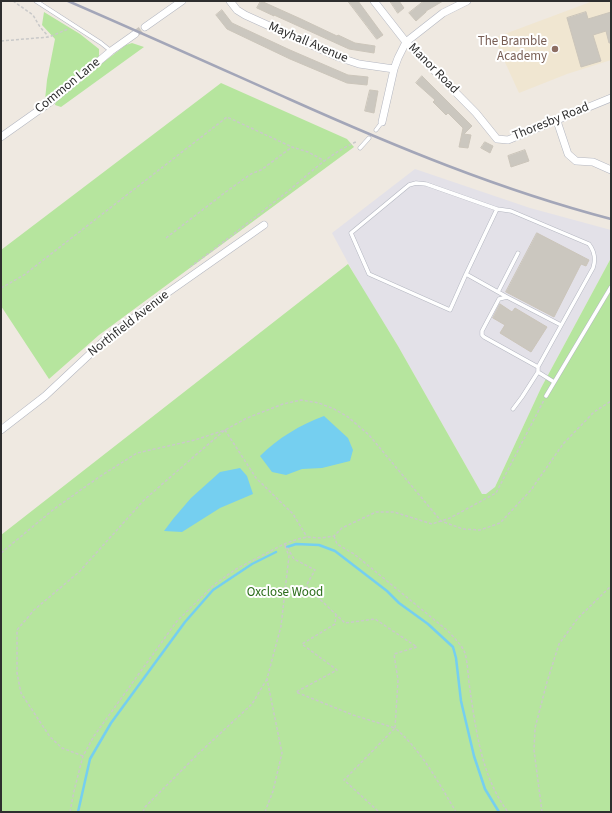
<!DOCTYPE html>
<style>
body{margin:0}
#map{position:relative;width:612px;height:813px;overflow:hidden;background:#efe9e1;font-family:"Source Sans 3",sans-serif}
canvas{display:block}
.frame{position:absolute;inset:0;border:2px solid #2e2e2e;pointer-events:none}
</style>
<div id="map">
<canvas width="612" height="813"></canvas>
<div class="frame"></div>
</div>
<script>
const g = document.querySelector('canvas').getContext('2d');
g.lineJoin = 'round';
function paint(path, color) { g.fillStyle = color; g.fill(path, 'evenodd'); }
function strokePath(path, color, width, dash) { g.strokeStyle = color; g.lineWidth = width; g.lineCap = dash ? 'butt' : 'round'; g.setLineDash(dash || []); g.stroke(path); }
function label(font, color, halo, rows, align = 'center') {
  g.font = font + ' "Source Sans 3",sans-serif'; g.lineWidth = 4; g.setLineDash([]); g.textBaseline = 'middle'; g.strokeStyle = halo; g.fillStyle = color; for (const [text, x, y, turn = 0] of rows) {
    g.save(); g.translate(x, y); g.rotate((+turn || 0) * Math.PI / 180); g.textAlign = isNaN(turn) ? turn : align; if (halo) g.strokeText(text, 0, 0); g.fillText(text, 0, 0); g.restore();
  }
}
const industrial = new Path2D(`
 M415 169 530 208 611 230V258L541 388 495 487 486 495 482 494 398 346 361 287 332 233Z`);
const education = new Path2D(`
 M593 1H611V60L567 74 519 93 494 38Z`);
const green = new Path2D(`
 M44 12 80 34 99 49V57L45 100 47 80 55 39 42 25Z
 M132 43 144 47 61 107 55 105 56 100 101 64 126 45Z
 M221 83 347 139 354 147 99 335 49 379 1 306V250Z
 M611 258V812H1V535L348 264 398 346 482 494H486L495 487 541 388Z`);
const water = new Path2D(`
 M324 416 348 438 353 450 350 461 322 468 302 469 286 475 272 472 260 456C278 438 300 425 324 416Z
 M240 468 247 476 253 494 220 508 182 532 164 531 173 519 191 498 220 472Z`);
const stream = new Path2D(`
 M287 547 296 544 319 545 335 551 387 591 399 603 428 624 453 647 456 658 461 701 474 756 485 789 499 812
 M78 812 90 759 111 723 185 622 213 590 252 564 276 552`);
const building = new Path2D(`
 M261 1 301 19 337 36 338 35 355 43 375 46 374 53 349 49 274 15V16L257 8Z
 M348 1H358L383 35 377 39Z
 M390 1H399L404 8 398 13Z
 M424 1H443L426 11V12L416 21 409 13Z
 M222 10 232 23 290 50 348 75 368 77 367 85 347 83 290 59 227 29 216 15Z
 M586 12 588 19 611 12V43H609L606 31 593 35 601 61 581 67 567 18Z
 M422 76 472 126 464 134 471 135 468 148 459 147 463 128 448 113 446 115 433 102 435 100 416 83Z
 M370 90 378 91 374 113 365 111Z
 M485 142 493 146 490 153 481 148Z
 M525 150 529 161 511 167 508 156Z
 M537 233 589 260 586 266 581 264 554 317 506 292Z
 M500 304 512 312 515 308 547 327 531 352 500 333 505 325 493 318Z`);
const minorTunnel = new Path2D(`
 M135 34 145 27`);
const path = new Path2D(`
 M13 1 33 15 40 27 48 36
 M1 41 49 37 68 29
 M166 238 227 191 251 174 261 170 292 147 308 152 325 161
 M190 267C223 243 255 217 287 192 309 174 330 153 356 142
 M1 288 24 275 227 117 292 147
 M334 536 337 544 354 554 448 631C454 638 462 645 465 653 468 664 468 678 470 690 476 731 482 778 508 812
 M284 544 287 547 294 559 315 570 306 586 345 623 375 619 417 647 394 654 398 680 395 728C421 750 439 783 456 812
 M1 553 54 509 99 477 137 453 195 440 225 430 256 478 293 514 307 537
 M336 614 335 624 302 644 337 670 296 692 353 715 395 728 344 780 379 812
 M83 756 62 748 50 737 21 693 17 673V630L34 610 79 572 144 500 198 453 225 430 247 418 283 404 301 400 319 403 334 409 348 417 369 435 441 521 463 529 480 530 500 523 531 490 563 444 594 412 611 401
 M70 812 74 791 83 756 94 736 177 621 215 584 236 569 284 544 298 539 307 537 321 538 334 536 342 528 376 512H394L432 524 450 518 496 493 544 400
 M143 812 145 807 198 754 252 704 267 679
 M265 812 273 791 282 753 267 679 281 626 289 556 285 546
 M542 812 534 750 535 728 547 682 559 644 578 618 611 586`);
const service = new Path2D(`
 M36 1 101 43 111 51
 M376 130 382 122
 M360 148 369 138
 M497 209 511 211 589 244C595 252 596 259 593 268L538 367V372L554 382
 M466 274 450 310 369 274 351 233 409 185 416 183 426 184 497 209 466 274 507 297
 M498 292 518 253
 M538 367 484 337 482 335V331L499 299 507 297 561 325
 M546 396 611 287
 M513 409 522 397 538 372`);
const minor = new Path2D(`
 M230 1 237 10 245 15 338 57 359 64 394 69
 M374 1 406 42 476 113 497 139 508 140 611 98
 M145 27 182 1
 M557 121 568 154 576 161 593 162 611 170
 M382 122 394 69 398 58 406 42 443 13 467 1
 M1 137 49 103 111 51 135 34
 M1 430 45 396 106 339 160 298 264 225`);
const rail = new Path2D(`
 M68 1C142 33 215 66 289 99 394 146 500 190 611 219`);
const markers = [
 [555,49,4,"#8d6e63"]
];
const educationNames = [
 ["The Bramble",547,42],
 ["Academy",547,57]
];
const streetNames = [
 ["Mayhall Avenue",308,43,23],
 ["Manor Road",433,69,45],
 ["Common Lane",68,86,-39],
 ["Thoresby Road",551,122,-22],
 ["Northfield Avenue",129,324,-38]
];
const parkNames = [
 ["Oxclose Wood",285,593]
];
paint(industrial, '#e3e1e8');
paint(education, '#f0e6d1');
paint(green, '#b6e59e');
paint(water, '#75cff0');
strokePath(stream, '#75cff0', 2.5);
paint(building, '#cbc7bf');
strokePath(building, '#cbc5ba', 1);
strokePath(minorTunnel, '#c8c4bd', 7, [7, 3.5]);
strokePath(service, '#b4b7c1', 4.5);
strokePath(minor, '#b4b7c1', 8);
strokePath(path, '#c9c9c9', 1.5, [3, 2]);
strokePath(service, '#fff', 3.5);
strokePath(minor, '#fff', 7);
strokePath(rail, '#a3a6b8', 2.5);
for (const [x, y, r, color] of markers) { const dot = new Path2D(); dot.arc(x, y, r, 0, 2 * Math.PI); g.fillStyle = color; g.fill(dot); strokePath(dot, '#fff', 1.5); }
label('13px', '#785e54', '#fff', educationNames, 'right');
label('13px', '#2e2e2e', '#fff', streetNames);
label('13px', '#2c6e1b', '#fff', parkNames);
</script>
